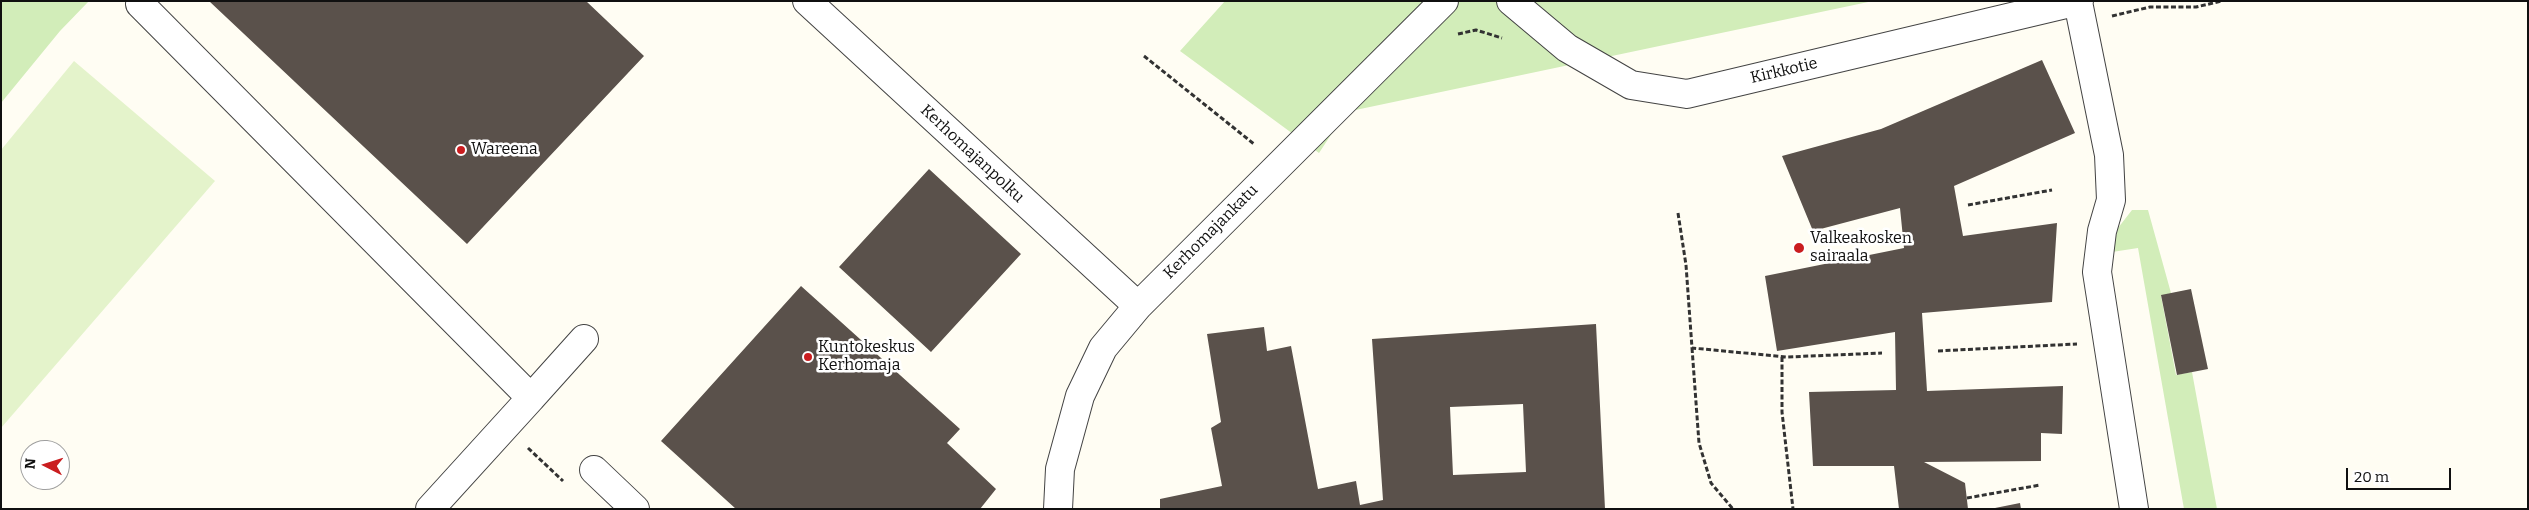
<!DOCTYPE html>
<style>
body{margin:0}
#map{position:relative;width:2529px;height:510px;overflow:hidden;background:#fffdf3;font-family:Bitter,serif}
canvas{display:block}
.frame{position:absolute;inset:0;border:2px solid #101010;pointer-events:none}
.north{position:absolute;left:20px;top:440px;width:50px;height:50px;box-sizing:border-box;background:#fff;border:1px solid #9f9f9f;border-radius:50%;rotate:275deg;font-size:14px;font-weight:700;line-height:20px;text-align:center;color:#101010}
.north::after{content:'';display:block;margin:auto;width:18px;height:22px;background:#ca1d1f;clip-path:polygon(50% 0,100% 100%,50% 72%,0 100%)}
.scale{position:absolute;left:2346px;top:468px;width:105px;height:22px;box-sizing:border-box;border:2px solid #101010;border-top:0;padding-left:6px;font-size:15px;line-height:18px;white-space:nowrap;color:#101010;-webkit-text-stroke:4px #fff;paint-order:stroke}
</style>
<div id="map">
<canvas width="2529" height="510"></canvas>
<div class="frame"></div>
<div class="north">N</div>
<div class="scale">20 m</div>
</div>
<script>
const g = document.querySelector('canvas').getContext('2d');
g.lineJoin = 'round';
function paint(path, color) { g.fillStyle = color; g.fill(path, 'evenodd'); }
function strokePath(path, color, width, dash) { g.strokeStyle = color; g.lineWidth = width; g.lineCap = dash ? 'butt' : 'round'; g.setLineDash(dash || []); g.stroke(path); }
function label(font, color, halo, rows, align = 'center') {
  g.font = font + ' Bitter,serif'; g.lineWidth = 5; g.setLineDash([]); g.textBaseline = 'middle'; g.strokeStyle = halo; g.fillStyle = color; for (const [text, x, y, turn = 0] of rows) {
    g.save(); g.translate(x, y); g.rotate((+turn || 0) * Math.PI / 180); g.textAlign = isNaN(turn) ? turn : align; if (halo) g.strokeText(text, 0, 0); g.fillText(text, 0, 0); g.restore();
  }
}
const green = new Path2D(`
 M1 1H89L60 31 1 103Z
 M1225 1H1873L1346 112 1319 153 1180 51Z
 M2132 210H2148L2171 293 2161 296 2176 375 2192 372 2217 509H2184L2138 248 2112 252 2118 228Z`);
const pitch = new Path2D(`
 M74 61 215 181 1 428V150Z`);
const building = new Path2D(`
 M209 1H586L644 56 467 244Z
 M2042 60 2075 133 1954 186 1963 236 2057 223 2052 302 1922 313 1927 391 2063 386 2062 434 2041 433V461L1924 462 1965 483 1968 509H1899L1894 466H1813L1809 392 1896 390 1895 332 1777 351 1765 276 1904 248 1900 208 1813 231 1782 156 1881 129Z
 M929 169 1021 254 931 352 839 267Z
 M801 286 960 429 947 443 996 489 980 509H736L661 441Z
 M2191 289 2208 369 2177 375 2161 295Z
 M1596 324 1605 509H1160V499L1222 486 1211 428 1221 422 1207 334 1264 327 1267 351 1291 346 1318 489 1356 481 1360 505 1383 500 1372 339ZM1523 404 1526 472 1453 475 1450 407Z
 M2020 503 2021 509H1995V508Z`);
const path = new Path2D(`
 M2112 16 2150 7H2196L2222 1
 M1458 34 1476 30 1502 38
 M1144 56 1254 144
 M1968 205 2052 190
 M1678 213 1686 265 1692 348 1787 357 1882 353
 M1692 348 1699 443 1711 483 1733 509
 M1938 351 2077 344
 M1782 357V412L1793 509
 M528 448 563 481
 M1967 498 2040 485`);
const minor = new Path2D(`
 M142 1 140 4 531 398 584 339
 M807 1 1138 306
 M1511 1 1567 48 1631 85 1687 94 2079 1
 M2078 2 2109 155 2111 200 2102 231 2097 272 2134 509
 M594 470 635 509
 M430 509 531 398
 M1058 509 1060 469 1080 396 1103 348 1138 306 1444 1`);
const markers = [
 [461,150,5,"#ca1d1f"],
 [1799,248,6,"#ca1d1f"],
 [808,357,5,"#ca1d1f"]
];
const streetNames = [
 ["Kirkkotie",1784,71,-13],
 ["Kerhomajanpolku",972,154,43],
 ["Kerhomajankatu",1211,232,-45]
];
const poiNames = [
 ["Wareena",471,150],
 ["Valkeakosken",1810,239],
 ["sairaala",1810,257],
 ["Kuntokeskus",818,348],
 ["Kerhomaja",818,366]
];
paint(green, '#d2edb9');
paint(pitch, '#e4f3cb');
paint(building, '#5a514b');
strokePath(minor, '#434343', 30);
strokePath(path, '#323232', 3, [5, 2.5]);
strokePath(minor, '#fff', 28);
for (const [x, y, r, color] of markers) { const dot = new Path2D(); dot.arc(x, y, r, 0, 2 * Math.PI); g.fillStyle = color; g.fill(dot); strokePath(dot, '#fff', 2); }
label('16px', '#101010', '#fff', streetNames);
label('16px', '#101010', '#fff', poiNames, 'left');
</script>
